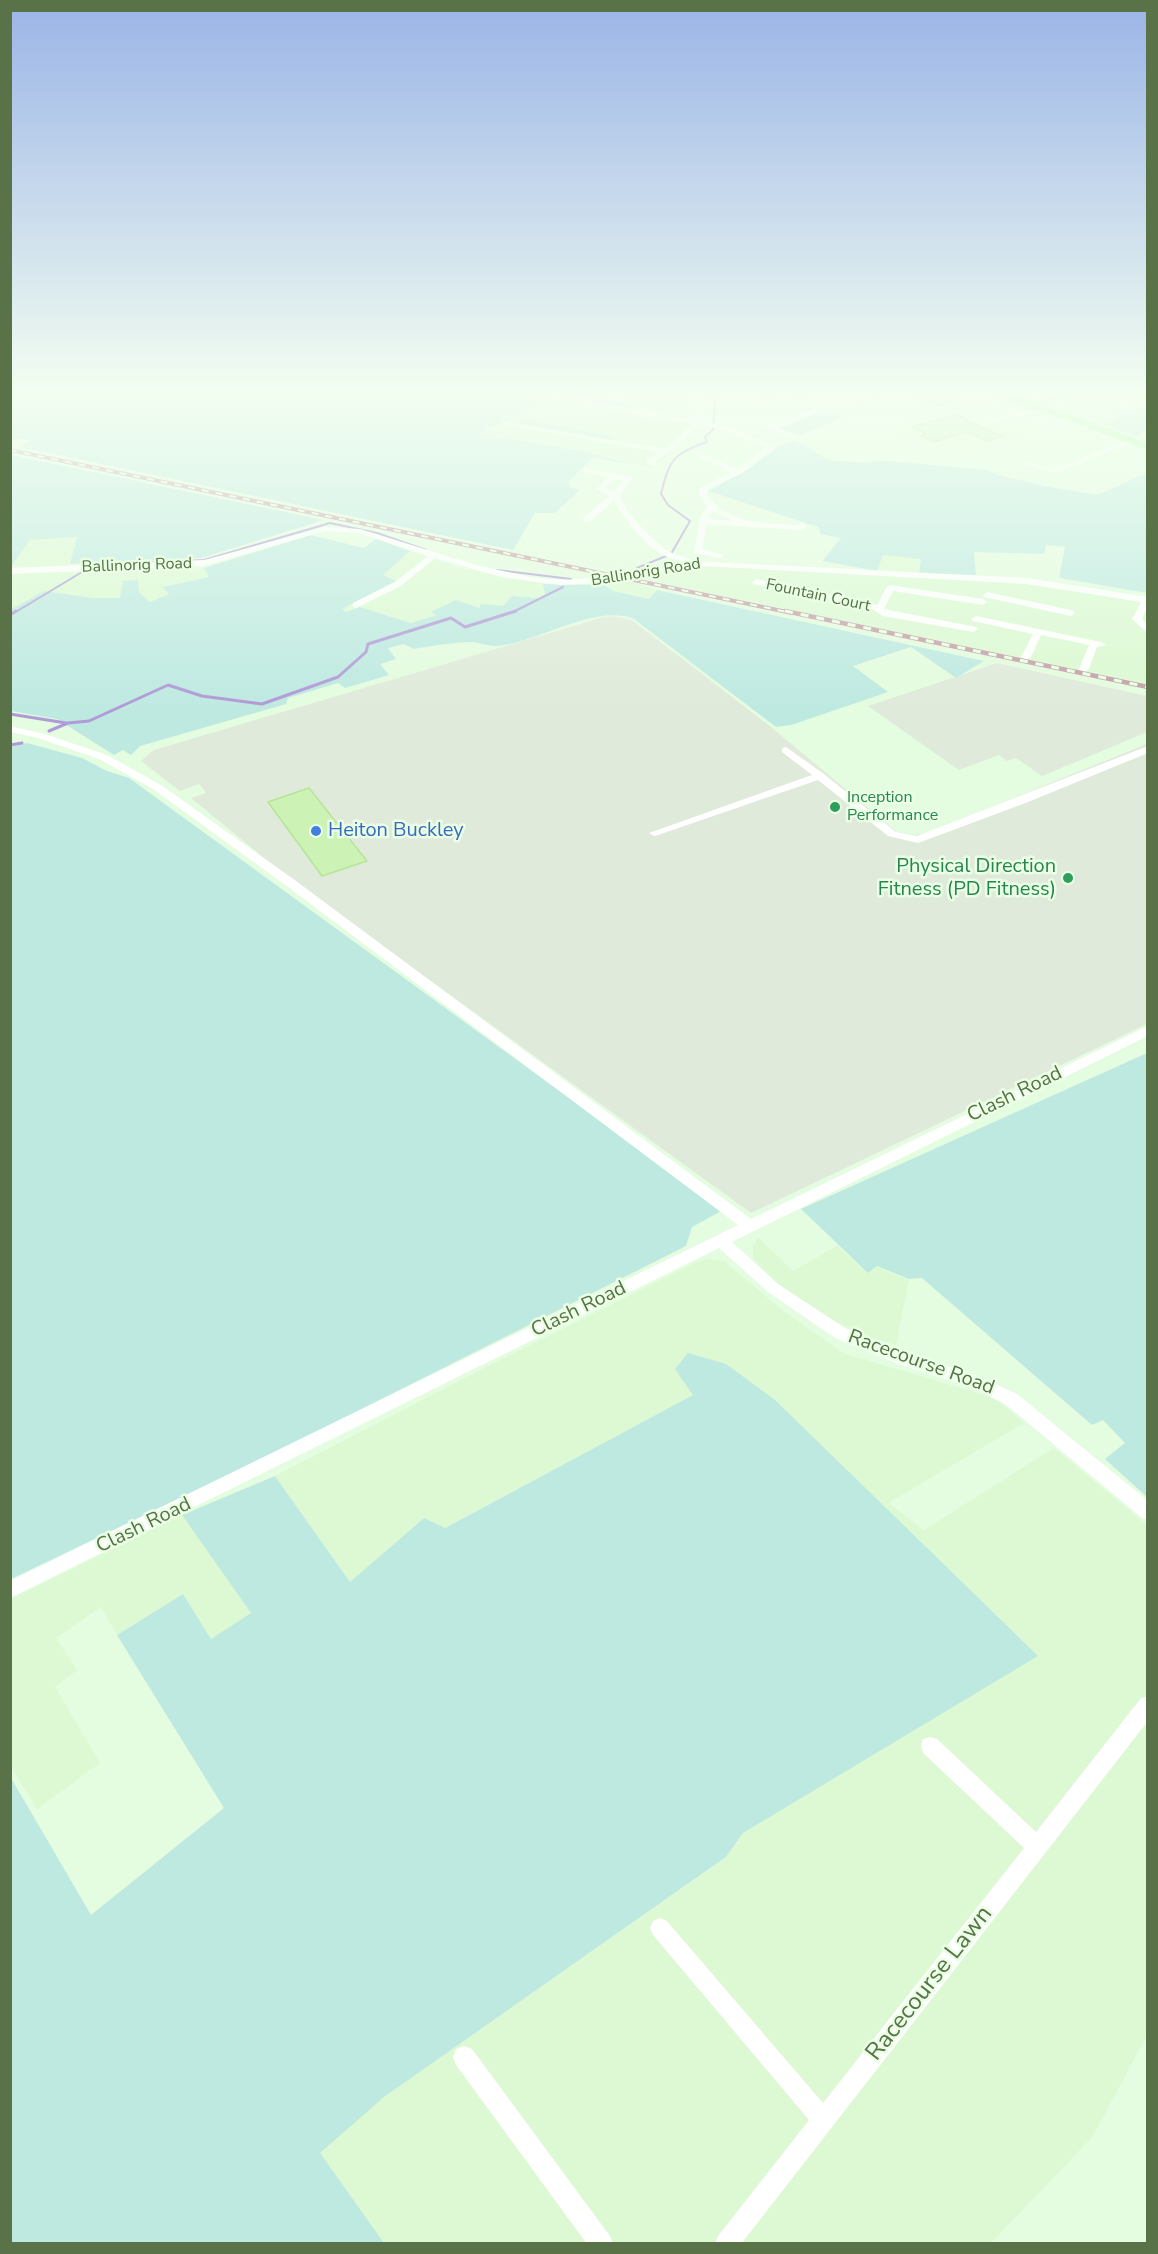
<!DOCTYPE html>
<style>
body{margin:0}
#map{position:relative;width:1158px;height:2254px;overflow:hidden;background:#e4fcdf;font-family:"Nunito Sans",sans-serif}
canvas{display:block}
.frame{position:absolute;inset:0;border:12px solid #597247;pointer-events:none}
</style>
<div id="map">
<canvas width="1158" height="2254"></canvas>
<div class="frame"></div>
</div>
<script>
const g = document.querySelector('canvas').getContext('2d');
g.lineJoin = 'round';
function paint(path, color) { g.fillStyle = color; g.fill(path, 'evenodd'); }
function strokePath(path, color, width, dash) { g.strokeStyle = color; g.lineWidth = width; g.lineCap = dash ? 'butt' : 'round'; g.setLineDash(dash || []); g.stroke(path); }
function label(font, color, halo, rows, align = 'center') {
  g.font = font + ' "Nunito Sans",sans-serif'; g.lineWidth = 5; g.setLineDash([]); g.textBaseline = 'middle'; g.strokeStyle = halo; g.fillStyle = color; for (const [text, x, y, turn = 0] of rows) {
    g.save(); g.translate(x, y); g.rotate((+turn || 0) * Math.PI / 180); g.textAlign = isNaN(turn) ? turn : align; if (halo) g.strokeText(text, 0, 0); g.fillText(text, 0, 0); g.restore();
  }
}
const residential = new Path2D(`
 M611 394H687L690 418 687 425 696 430 653 468 583 451 475 434 494 428 522 414 540 399 662 421 666 417 650 411 647 401Z
 M1084 394H1147V405L1115 414 1121 418 1102 424 1058 410 1076 403 1069 399Z
 M77 537 68 573 204 568 210 577 163 586 169 594 150 602 139 592 138 580 121 598H94L44 591 11 610V568L30 540Z
 M410 551 456 567 543 584 545 595 539 598 512 596 503 607 481 604 479 608 439 615 411 623 360 607 346 612 341 609 395 582 382 575Z
 M882 555 922 559 919 574 877 571Z
 M694 565 1015 583 1080 590 1147 604V684L636 578 673 567Z
 M625 580 657 590 649 599 613 591 604 585Z
 M758 1237 793 1271 837 1246 868 1273 877 1267 909 1280 896 1345 864 1335 826 1317 777 1283 753 1259V1246Z
 M709 1259 724 1261 783 1311 845 1354 995 1398 1024 1423 888 1503 924 1530 1054 1448 1147 1525V2035L1093 2136 991 2243H384L319 2153 384 2097 726 1858 743 1833 1038 1656 693 1395 444 1528 424 1518 350 1582 275 1476 504 1358 697 1262Z
 M182 1515 251 1613 211 1639 183 1594 117 1635 101 1607 56 1638 77 1670 55 1687 100 1763 37 1809 11 1767V1599Z`);
const commercial = new Path2D(`
 M975 402 1040 427 969 454 951 448 944 451 896 429Z`);
const industrial = new Path2D(`
 M614 616 632 620 771 727 897 832 915 835 930 832 1147 744V1024L751 1213 286 876 191 798 206 793 199 784 180 791 141 761 154 750 604 617Z
 M997 663 1147 696V732L1042 776 1016 758 1007 761 999 755 959 770 868 706Z`);
const green = new Path2D(`
 M10 394H549L522 414 477 434 583 451 638 465 592 458 568 482 571 488 580 490 555 513H535L513 550 20 447 30 440 11 438Z
 M556 395H581L631 404 634 407 629 409Z
 M1147 405V428L1136 437 1102 424 1120 418 1114 415Z
 M822 411 844 417 801 435 779 429Z
 M524 420 605 434 613 438 608 440 519 423Z
 M795 440 829 460 867 463 877 460 987 470 998 475 1055 488 1097 495 1147 473V593L1059 578 1065 547 1046 545 1044 554 974 552 976 575 919 574 921 559 883 555 877 571 822 561 841 538 821 534 818 527 708 491 747 470 778 447Z
 M11 455 324 520 201 558 70 564 77 537 30 540 11 567Z
 M310 535 364 548 376 539 410 551 383 575 396 581 342 609 346 612 360 607 411 623 437 615 431 612 456 600 479 608 481 604 503 606 512 596 538 598 545 595 543 584 604 585 613 591 649 599 657 590 984 661 956 678 911 647 853 666 888 692 791 725 776 727 634 619C596 603 535 644 496 646 488 646 480 643 473 642 466 641 421 647 414 649L404 644 388 648 396 659 380 664 389 675 345 688 338 683 288 698 286 704 140 746 131 755 123 750 114 755 57 719 11 711 10 610 44 591 94 598H120L123 581 138 580 139 592 150 602 169 594 162 587 209 577 204 568Z
 M27 743 82 758 107 771 129 778 723 1210 692 1227 686 1246 272 1454 11 1579 10 747Z
 M1147 1053V1497L1105 1459 1125 1443 1103 1420 1092 1425 922 1278 909 1279 877 1266 868 1273 801 1209Z
 M688 1353 726 1364 775 1400 1038 1656 743 1833 726 1857 384 2097 320 2153 384 2243H11V1778L91 1915 224 1808 117 1635 183 1594 211 1639 251 1613 182 1515 275 1476 350 1582 424 1518 445 1528 693 1395 675 1369Z`);
const streamFar1 = new Path2D(`
 M92 565 204 560 330 523 377 533 426 550
 M637 568 671 554 690 521 668 505 661 494C669 460 674 453 707 442L705 437 713 430 715 402 710 394
 M497 570 571 579
 M14 613 87 569
 M511 613 563 587`);
const stream = new Path2D(`
 M10 615 16 611
 M10 714 66 723
 M49 731 68 723 89 721 168 685 202 696 262 704 338 677 366 652 368 644 451 618 465 627 516 611
 M10 745 22 743`);
const building = new Path2D(`
 M913 394H941L955 400 939 406Z
 M956 414 980 427 1003 436 987 441 967 432 934 442 921 436 927 434 912 427Z
 M309 788 367 861 322 876 268 802Z`);
const minor = new Path2D(`
 M549 394 694 420 697 405 693 394H700L704 405 701 421 725 425 775 447 744 472 708 489 707 494C726 524 766 524 798 525L802 523 806 525 805 528 801 530 707 524 702 549 724 555 720 558 694 553 700 517 707 507 699 494 700 488 731 472 695 455 702 453 737 469 766 447 720 429 699 425 680 444 655 462 658 464 654 466 645 462 658 452 501 424 505 422 664 449 692 424 553 399ZM712 511 734 521 708 519Z
 M737 394 756 399 765 394H775L757 403 740 401Z
 M788 394H799L832 407 863 394H873L835 411 826 409 779 428 796 435V439H793L754 421 758 419 773 425 819 407Z
 M1095 394H1105L1132 407 1125 409Z
 M1038 407 1042 409 1041 411 981 425 977 423Z
 M1131 438 1138 440 1061 471 1050 472 1021 463 1025 461 1050 468 1060 467Z
 M584 468 631 477 632 479 619 496C630 515 648 537 667 550 675 556 685 556 693 561L1027 578 1148 597V606L1142 619 1148 625V634L1132 619 1141 602 1027 584 702 566 604 583 560 585 501 577 435 558 401 586 356 608 353 607V603L395 582 428 556 359 533 325 531 204 566 10 574V568L204 560 325 527 360 529 476 565 530 577 560 580 604 578 684 562C676 559 668 558 661 554 642 542 626 520 614 501L589 522H583V518L610 496 596 489 608 477 584 472ZM615 479 623 480 614 492 605 488Z
 M756 579 877 605 886 588 890 585 983 599 987 602 983 605 893 591 884 609 976 627 978 629 973 632 883 616 872 609 753 584 752 582Z
 M987 592 1071 610 1075 613 1071 616 984 597 983 595Z
 M976 616 1101 642 1106 645 1097 647 1089 669 1084 672 1079 669 1089 645 1041 635 1031 657 1026 660 1021 657 1033 634 973 621 971 619Z
 M10 726 45 734 107 755 161 785 296 881 751 1219 1148 1026V1036L732 1242 778 1284 845 1328 909 1354 978 1376 1017 1394 1148 1501V1520L1142 1518 1005 1404 968 1386 901 1365 835 1338 768 1292 719 1248 10 1598V1581L738 1225 288 887 153 789 99 759 38 738 10 732Z
 M1148 746V753L1023 804 918 843 888 836 818 780 658 835 654 836 649 833 812 775 782 752V748L786 747 824 774 896 832 917 836Z
 M1148 1696V1721L741 2244H715L718 2236 809 2120 653 1935 650 1928 653 1921 660 1918 667 1921 823 2103 1024 1848 923 1753 921 1746 923 1739 930 1737 937 1739 1036 1832 1141 1698Z
 M464 2046 472 2049 610 2236 613 2244H587L456 2065 453 2057 456 2049Z`);
const major = new Path2D(`
 M992 394H1009L1031 400 1034 405 1055 409 1148 443V450L1050 414 1029 410Z
 M1059 394H1076L1038 406 1033 403Z`);
const railFar1 = new Path2D(`
 M10 450 792 613`);
const rail = new Path2D(`
 M785 611 1148 687`);
const markers = [
 [835,807,6,"#2e9e5b"],
 [316,831,6,"#3f7fe0"],
 [1068,878,6,"#2e9e5b"]
];
const farStreetnames = [
 ["Ballinorig Road",137,566,-2],
 ["Ballinorig Road",646,573,-9],
 ["Fountain Court",818,596,12]
];
const farLeisurenames = [
 ["Inception",847,798],
 ["Performance",847,816]
];
const shopNames = [
 ["Heiton Buckley",328,831]
];
const leisureNames = [
 ["Physical Direction",1056,867],
 ["Fitness (PD Fitness)",1056,890]
];
const streetNames = [
 ["Clash Road",1015,1095,-26],
 ["Clash Road",579,1310,-26],
 ["Racecourse Road",921,1363,20],
 ["Clash Road",144,1526,-26]
];
const nearStreetnames = [
 ["Racecourse Lawn",930,1984,-52]
];
paint(residential, '#dcf9d3');
paint(commercial, '#e7fdd2');
paint(industrial, '#e0eadb');
paint(green, '#bee9e1');
strokePath(streamFar1, '#b09ad7', 2);
strokePath(stream, '#b09ad7', 3);
paint(building, '#cdf2b6');
strokePath(building, '#b6e596', 1.5);
paint(minor, '#fff');
paint(major, '#a6fc96');
strokePath(railFar1, '#c49fa8', 4);
strokePath(rail, '#c49fa8', 4.5);
strokePath(railFar1, '#eaffe5', 2, [7]);
strokePath(rail, '#eaffe5', 3, [8]);
const sky = g.createLinearGradient(0, 0, 0, 710);
sky.addColorStop(0, '#9ab4e7');
sky.addColorStop(0.55, '#f3fef1');
sky.addColorStop(1, '#f3fef100');
g.fillStyle = sky;
g.fillRect(0, 0, 1158, 710);
for (const [x, y, r, color] of markers) { const dot = new Path2D(); dot.arc(x, y, r, 0, 2 * Math.PI); g.fillStyle = color; g.fill(dot); strokePath(dot, '#eaffe5', 2); }
label('16px', '#597247', '#eaffe5', farStreetnames);
label('16px', '#27864d', '#eaffe5', farLeisurenames, 'left');
label('20px', '#366cbe', '#eaffe5', shopNames, 'left');
label('20px', '#27864d', '#eaffe5', leisureNames, 'right');
label('20px', '#597247', '#eaffe5', streetNames);
label('24px', '#597247', '#eaffe5', nearStreetnames);
</script>
